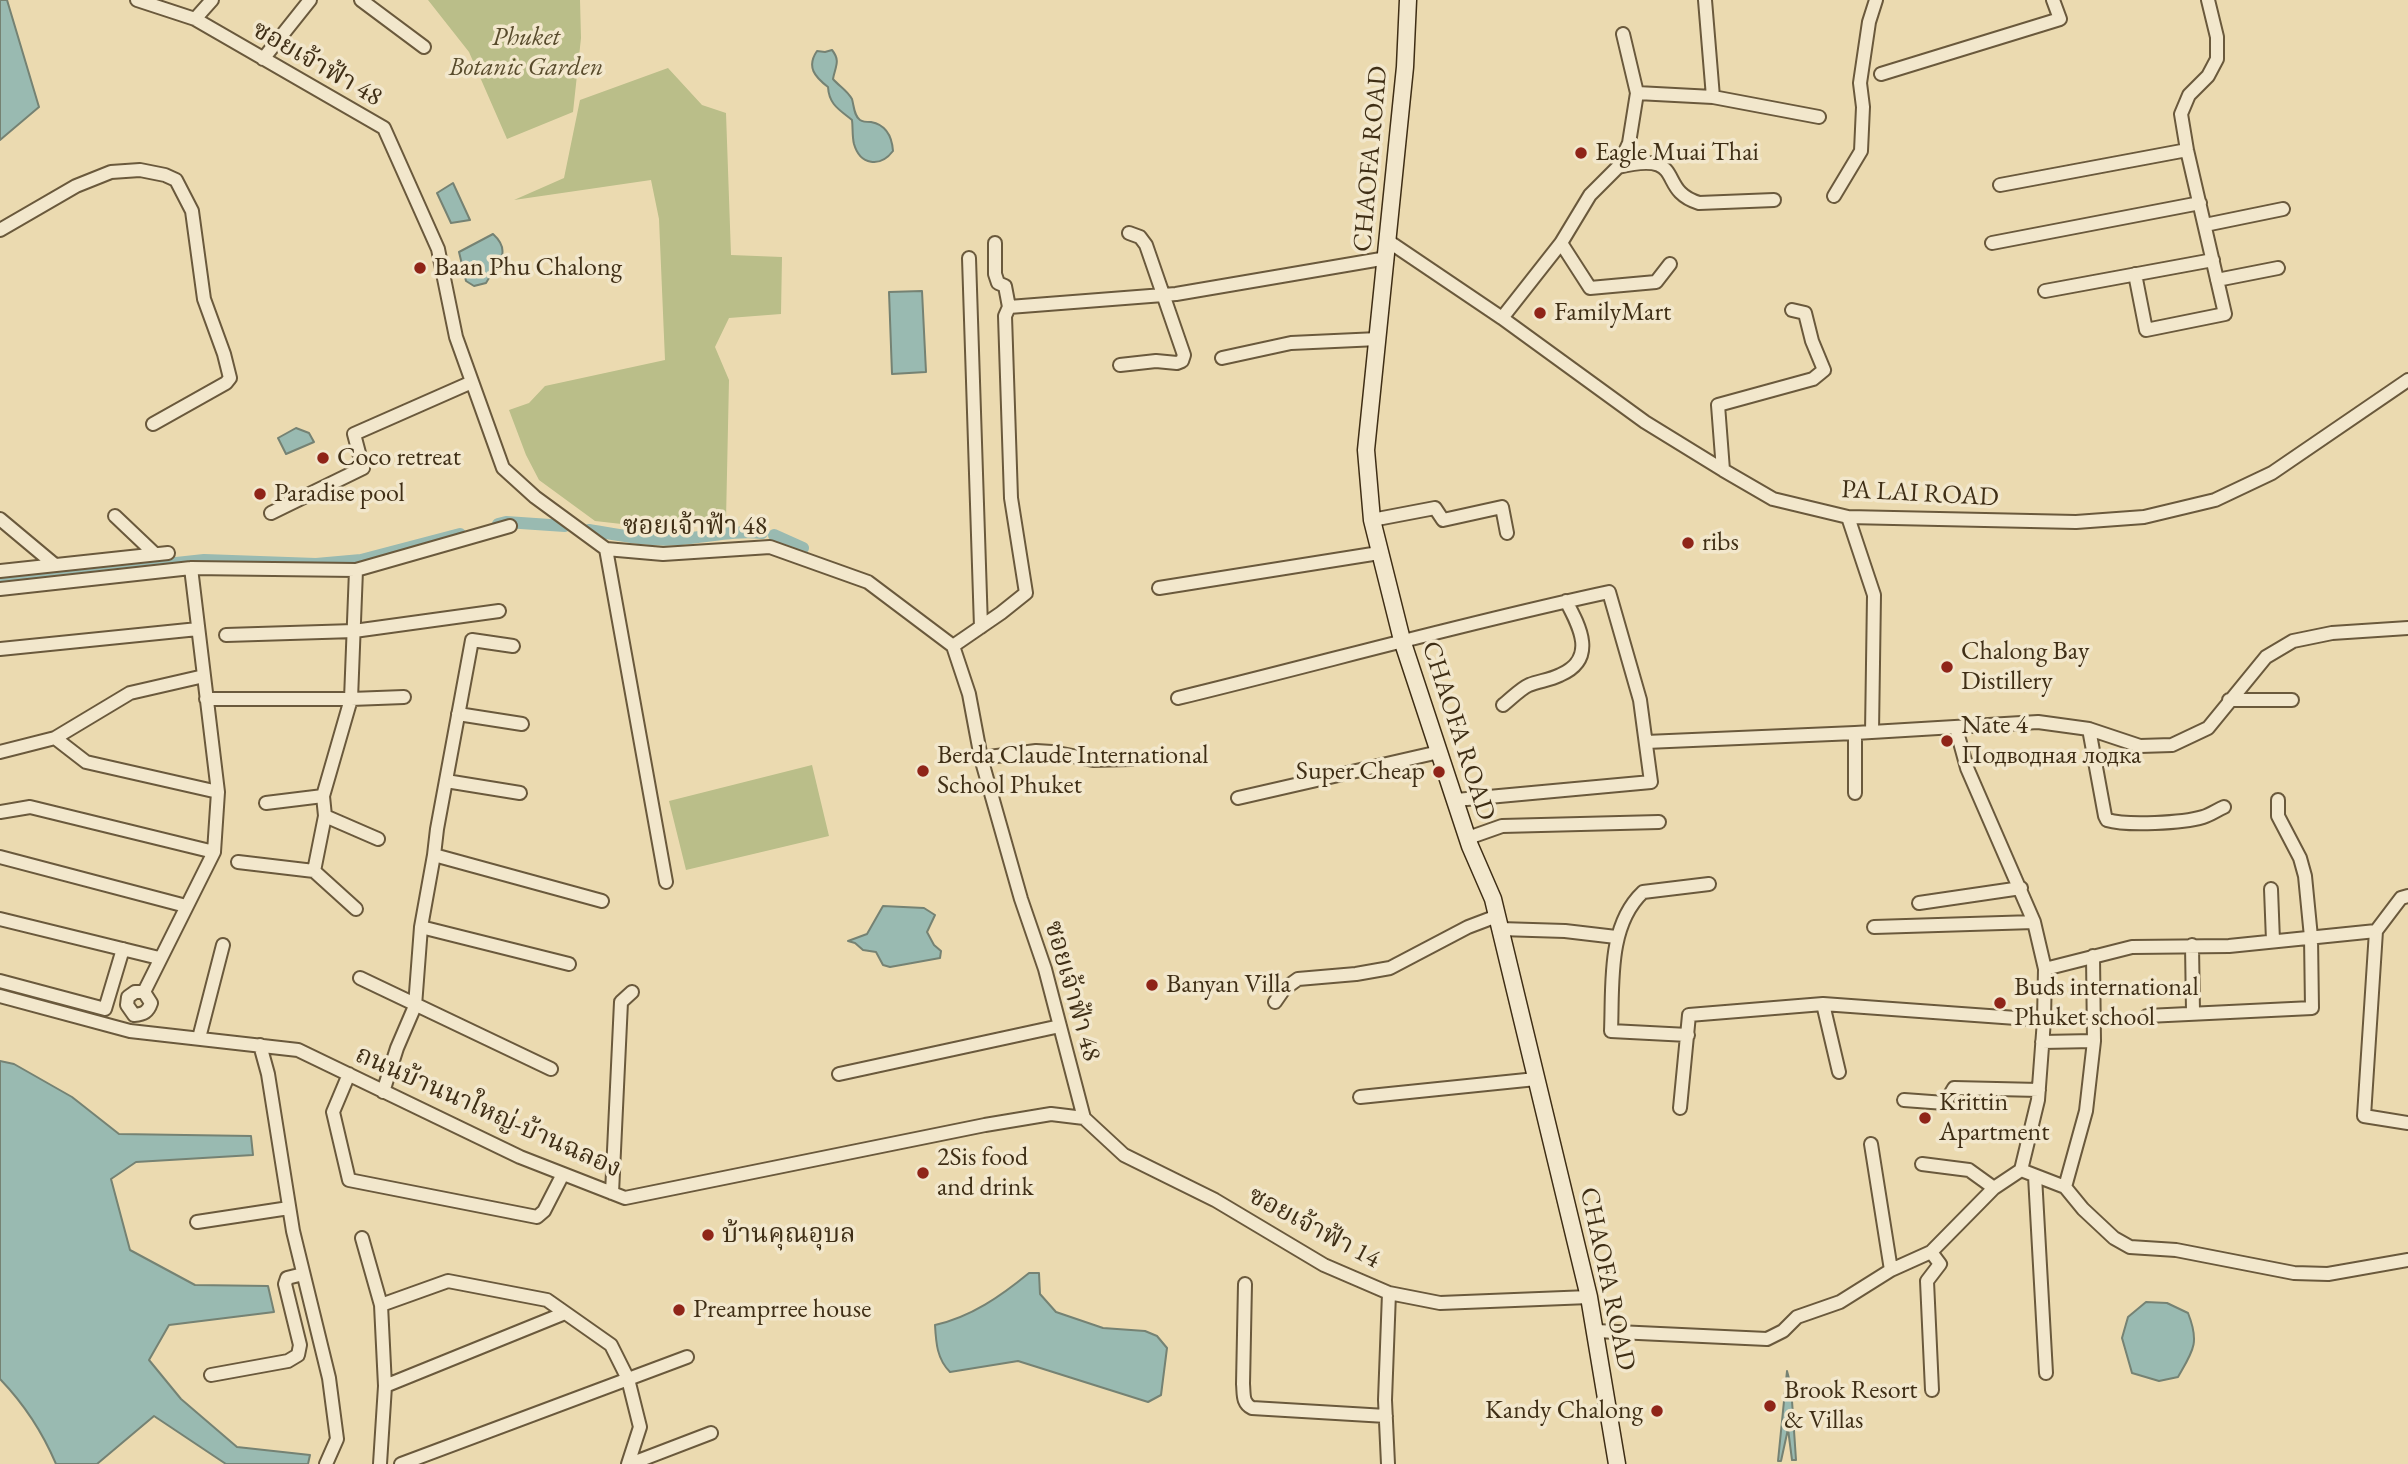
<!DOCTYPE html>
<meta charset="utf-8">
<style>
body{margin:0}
canvas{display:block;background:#ebdab0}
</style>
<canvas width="2408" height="1464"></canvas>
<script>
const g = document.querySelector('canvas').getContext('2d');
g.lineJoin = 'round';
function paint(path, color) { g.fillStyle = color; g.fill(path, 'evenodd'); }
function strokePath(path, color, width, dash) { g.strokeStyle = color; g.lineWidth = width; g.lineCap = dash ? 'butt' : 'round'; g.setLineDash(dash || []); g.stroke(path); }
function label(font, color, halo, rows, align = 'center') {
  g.font = font + ' "EB Garamond","Noto Serif Thai",serif'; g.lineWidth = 7; g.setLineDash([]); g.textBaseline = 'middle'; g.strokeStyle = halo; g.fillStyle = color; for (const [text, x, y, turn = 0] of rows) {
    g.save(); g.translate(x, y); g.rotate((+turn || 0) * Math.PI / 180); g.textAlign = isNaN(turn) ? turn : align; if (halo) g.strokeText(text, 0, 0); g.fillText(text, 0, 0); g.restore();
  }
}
const green = new Path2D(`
 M428 0H580L581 38 573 112 507 139 469 52Z
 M668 68 702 105 726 113 731 255 782 257 781 314 729 318 715 347 729 380 726 520 666 529 595 521 539 480 526 455 509 410 529 403 545 386 665 360 659 219 651 180 514 200 564 178 580 100Z
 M812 765 829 836 686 870 669 801Z`);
const water = new Path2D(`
 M0 0H7L39 107 0 140Z
 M832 50C841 61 835 67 833 79 839 86 847 90 852 99 854 106 854 116 860 120 863 122 868 122 871 122 887 125 892 137 893 151 880 168 860 165 854 144 852 136 853 128 852 120 840 110 829 105 828 87 815 77 806 67 817 51L825 52Z
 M453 183 470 220 451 223 437 193Z
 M493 234C513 252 497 264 486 283L474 286 466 281 459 252Z
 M922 291 926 372 892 374 889 292Z
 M296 428 309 433 314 442 286 454 278 438Z
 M883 906 924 908 935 915 927 932 934 945 941 951 940 958 890 967 883 965 876 952 863 950 855 943 848 941 867 934Z
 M0 1061 14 1064 72 1097 119 1134 251 1136 253 1155 136 1162 111 1179 130 1250 195 1285 268 1286 274 1312 169 1325 149 1360 181 1399 237 1447 310 1455 308 1464H226L154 1416 97 1464H56C42 1431 25 1405 0 1379Z
 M1029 1273H1039L1040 1294 1056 1312 1103 1328 1145 1331 1157 1336 1167 1348 1161 1395 1148 1402 1018 1361 950 1372C937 1359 936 1343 935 1325 971 1317 1001 1296 1029 1273Z
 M2146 1302 2167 1303 2188 1313C2200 1343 2193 1351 2178 1377L2159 1381 2132 1373 2122 1338 2128 1317Z
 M1787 1371 1791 1386 1796 1460H1792L1788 1429 1781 1461H1778Z`);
const canal = new Path2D(`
 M498 524 506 522 565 526
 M589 530C619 535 651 542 681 539 708 537 734 530 762 533
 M774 535 803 548
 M0 582 204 560 316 564 361 560 460 534`);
const street = new Path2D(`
 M137 0 195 19 384 128 438 249 456 337 503 468 535 497 606 549 663 554 770 547 868 582 953 646 969 694 981 758 1021 899 1045 969 1084 1118
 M361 0 424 47
 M1705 0 1713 97
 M195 19 212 0
 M263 59 310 0
 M1881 74 2060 19 2053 0
 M1637 93 1713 97 1819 117
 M1618 167C1689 150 1655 190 1699 203L1774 200
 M2000 185 2187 150
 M1834 196 1861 151 1863 107 1860 83 1869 22 1876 0
 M2205 225 2283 209
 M0 230 76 186 111 172 140 170 165 175 176 180 192 211 204 299 224 354 230 378 226 383 153 424
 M1388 241 1502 318 1645 422 1723 470 1773 499 1848 517 2076 522 2144 517 2215 500 2272 473 2408 380
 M995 243V274L998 283 1005 286 1009 307
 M1561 243 1590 288 1656 282 1670 264
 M1992 243 2200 203
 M969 258 981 627
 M2135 274 2146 330 2225 314 2187 150 2181 114 2189 95 2208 76 2217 59V37L2208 0
 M2217 280 2278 268
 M2045 291 2213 260
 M1502 318 1561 243 1590 195 1618 167 1629 143 1637 93 1623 34
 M1222 358 1291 343 1378 339
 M1120 365 1156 361 1177 363 1182 361 1184 355 1146 245 1140 237 1129 233
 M1723 470 1718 405 1813 379 1824 370 1812 341 1805 313 1792 310
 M271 513 363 468 354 434 472 382
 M115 516 155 554
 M1848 517 1874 595 1872 732
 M0 519 55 565
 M1372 520 1435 508 1443 520 1502 507 1507 533
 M606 549 666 882
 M0 571 168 553
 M1159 588 1379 553
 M0 589 191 568 356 570 510 526
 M226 635 354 631 499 611
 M953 646 1001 613 1026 593 1011 498 1005 316 1009 307 1176 294 1387 258
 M0 649 198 629
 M1178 698C1322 663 1464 623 1609 592L1640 700 1651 782 1456 800
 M206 699H351L404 697
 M2229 700H2292
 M1503 705C1511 699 1520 689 1529 685 1539 681 1550 680 1560 675 1597 659 1580 627 1566 601
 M458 714 522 724
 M2089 729 2105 816 2107 820C2127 826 2183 823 2203 817 2210 815 2217 810 2224 807
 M55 738 86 762 218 792
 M1646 742 1855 733 2038 722 2089 729 2140 746 2172 745 2208 728 2266 657 2293 641 2332 633 2408 628
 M0 752 55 738 130 693 204 676
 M981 758 1036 751 1052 752 1093 760 1131 759
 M446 781 520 793
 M1855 793V733
 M1238 798 1439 752
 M266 803 323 796
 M0 812 30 807 214 852
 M325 816 378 839
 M1468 838 1502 826 1659 822
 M434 855 602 901
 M0 857 186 906
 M238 862 314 871
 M2271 889 2273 941
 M1919 903 2021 888
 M356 909 314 871 325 816 323 796 351 699 356 570
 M0 919 159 958
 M421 927 569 964
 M1874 927 2034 922
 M1500 929 1565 931 1616 937
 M2376 931 2364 1116 2408 1123
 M2192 945 2193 1012
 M2045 969 2132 947 2229 946 2376 931 2401 898 2408 896
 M360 978 551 1069
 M0 981 105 1009 123 949
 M144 992 214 852 218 792 191 568
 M0 996 130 1031 298 1050 520 1157 625 1198 985 1125 1051 1114 1084 1118
 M1275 1002 1284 989 1298 979 1356 974 1390 968 1468 927 1497 916
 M1823 1004 1839 1072
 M134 1015 127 1005 128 997 135 992H144
 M134 1015C144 1014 148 1012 151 1003L144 992
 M2147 1016 2312 1008 2311 937 2305 876 2300 858 2278 816V800
 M1688 1035 1611 1031C1613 985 1607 926 1643 892L1709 884
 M199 1038 223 945
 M2042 1042 2094 1041
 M260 1045 268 1074 293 1231 329 1378 337 1439 326 1464
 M349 1074 333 1112 349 1180 537 1217 544 1211 563 1174
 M839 1074 1060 1026
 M383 1092 397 1048 415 1006 421 927 434 855 437 829 472 640 513 646
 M1360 1097 1536 1079
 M1904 1100 1945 1103 1954 1088 2039 1090
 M1680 1108 1689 1015 1823 1004 2044 1020
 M1084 1118 1124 1155 1215 1200 1324 1265 1389 1293 1440 1303 1589 1297
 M1871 1144 1891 1270
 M1922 1164 1969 1170 1994 1188
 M2021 1170 2065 1187 2083 1209 2114 1238 2130 1247 2176 1250 2294 1273 2328 1274 2408 1260
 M2035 1176 2046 1373
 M2065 1187 2086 1111 2094 1041 2093 956
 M612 1193 621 1002 632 992
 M197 1222 289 1208
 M362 1238 381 1305
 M1931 1252 1940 1264 1927 1281 1932 1390
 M1245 1284 1243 1384C1244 1394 1242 1403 1252 1408L1386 1416
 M1596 1331 1767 1339 1783 1331 1797 1317 1840 1302 1891 1270 1931 1252 1994 1188 2021 1170 2038 1100 2044 1020 2045 969 2034 922 1967 768 1956 728
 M211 1375 288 1361 298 1355 300 1345 285 1284 287 1278 303 1274
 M385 1386 565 1313
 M380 1464 385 1386 381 1305 448 1281 547 1300 611 1345 628 1379 640 1427 628 1464
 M401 1464 687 1357
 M630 1464 711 1433
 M1388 1464 1385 1400 1389 1293`);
const secondary = new Path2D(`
 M1408 0 1405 67 1366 450 1372 520 1402 640 1470 846 1493 899 1589 1297 1617 1464`);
const markers = [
 [1581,153,7,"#8f2418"],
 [420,268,7,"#8f2418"],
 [1540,313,7,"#8f2418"],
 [323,458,7,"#8f2418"],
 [260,494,7,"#8f2418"],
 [1688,543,7,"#8f2418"],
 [1947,667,7,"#8f2418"],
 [1947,741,7,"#8f2418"],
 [923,771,7,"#8f2418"],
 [1439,772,7,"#8f2418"],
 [1152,985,7,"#8f2418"],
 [2000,1003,7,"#8f2418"],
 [1925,1118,7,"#8f2418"],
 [923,1173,7,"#8f2418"],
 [708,1235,7,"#8f2418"],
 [679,1310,7,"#8f2418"],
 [1770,1406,7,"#8f2418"],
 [1657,1411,7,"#8f2418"]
];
const parkNames = [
 ["Phuket",526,38],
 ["Botanic Garden",526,68]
];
const streetNames = [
 ["ซอยเจ้าฟ้า 48",317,64,30],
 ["CHAOFA ROAD",1371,159,-85],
 ["PA LAI ROAD",1920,494,3],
 ["ซอยเจ้าฟ้า 48",695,527],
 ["CHAOFA ROAD",1458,731,72],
 ["ซอยเจ้าฟ้า 48",1072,991,74],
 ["ถนนบ้านนาใหญ่-บ้านฉลอง",488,1112,24],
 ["ซอยเจ้าฟ้า 14",1314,1228,28],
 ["CHAOFA ROAD",1607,1279,78]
];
const poiNames = [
 ["Eagle Muai Thai",1595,153],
 ["Baan Phu Chalong",434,268],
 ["FamilyMart",1554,313],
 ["Coco retreat",337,458],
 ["Paradise pool",274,494],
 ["ribs",1702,543],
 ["Chalong Bay",1961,652],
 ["Distillery",1961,682],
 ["Nate 4",1961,726],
 ["Подводная лодка",1961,756],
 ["Berda Claude International",937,756],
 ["School Phuket",937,786],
 ["Super Cheap",1425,772,"right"],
 ["Banyan Villa",1166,985],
 ["Buds international",2014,988],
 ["Phuket school",2014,1018],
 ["Krittin",1939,1103],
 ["Apartment",1939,1133],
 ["2Sis food",937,1158],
 ["and drink",937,1188],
 ["บ้านคุณอุบล",722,1235],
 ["Preamprree house",693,1310],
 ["Brook Resort",1784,1391],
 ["& Villas",1784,1421],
 ["Kandy Chalong",1643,1411,"right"]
];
paint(green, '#babe89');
paint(water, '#99bab1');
strokePath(water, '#758273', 2);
strokePath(canal, '#99bab1', 12);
strokePath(street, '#6a593c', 16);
strokePath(secondary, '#3f2e15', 19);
strokePath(street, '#f2e7cc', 12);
strokePath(secondary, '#f2e7cc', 16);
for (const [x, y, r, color] of markers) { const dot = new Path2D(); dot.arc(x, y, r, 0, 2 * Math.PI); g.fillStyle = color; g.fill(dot); strokePath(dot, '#f2e7cc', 2.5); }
label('italic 26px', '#584b2c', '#f2e7cc', parkNames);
label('26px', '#3f2e15', '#f2e7cc', streetNames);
label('26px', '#3f2e15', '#f2e7cc', poiNames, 'left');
</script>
